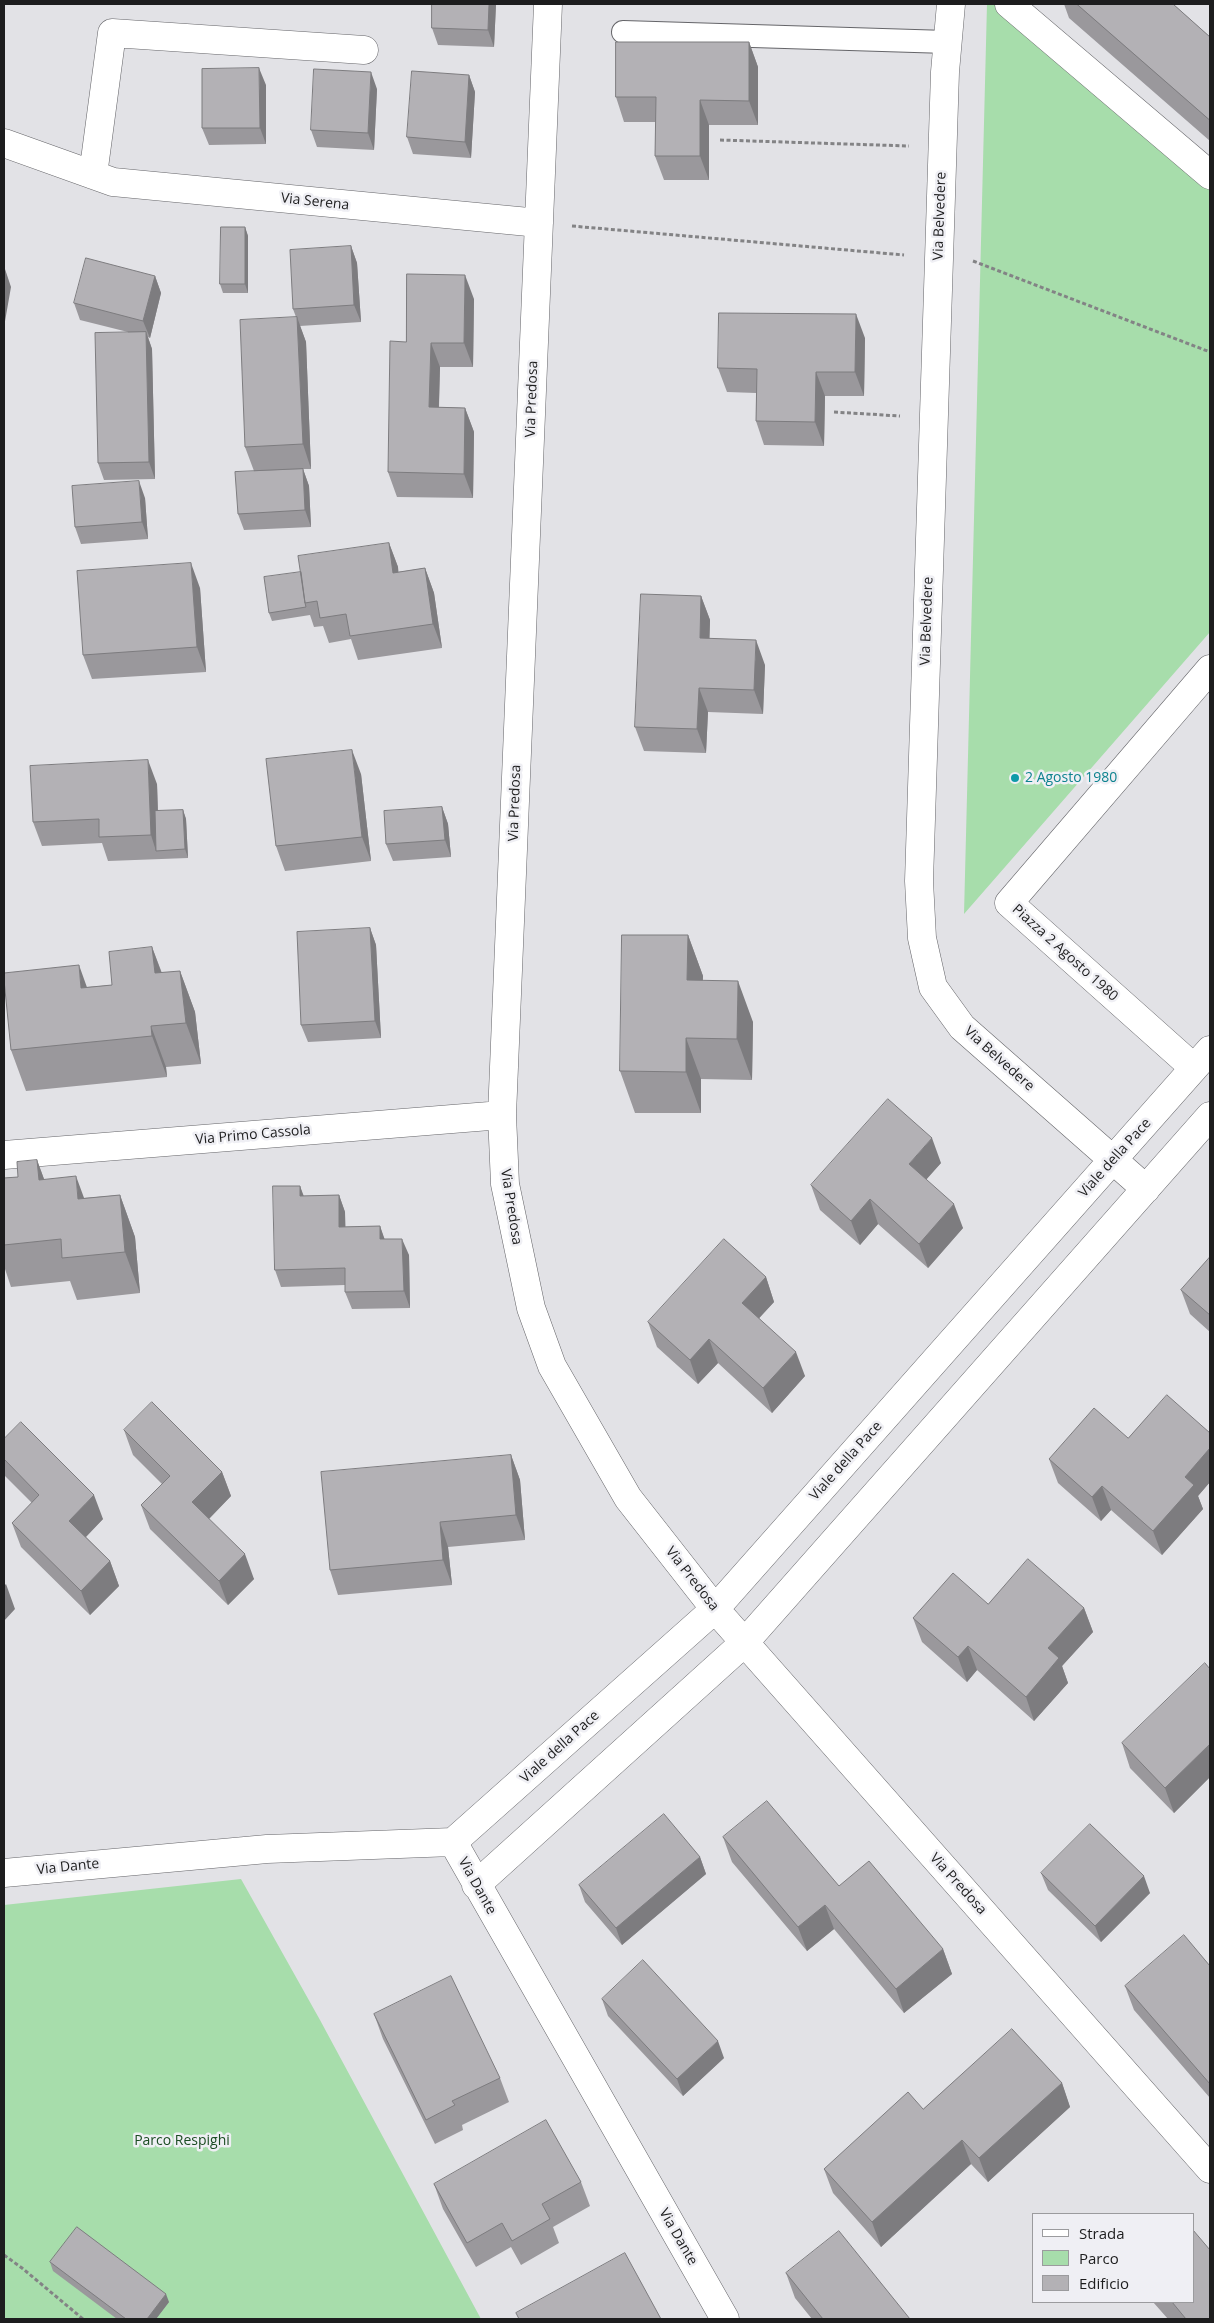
<!DOCTYPE html>
<style>
body{margin:0}
#map{position:relative;width:1214px;height:2323px;overflow:hidden;background:#e2e2e6;font-family:"Open Sans",sans-serif}
canvas{display:block}
.frame{position:absolute;inset:0;border:5px solid #1d1d1e;pointer-events:none}
.legend{position:absolute;left:1032px;top:2213px;width:162px;height:90px;box-sizing:border-box;background:#efeff4;border:1px solid #9b9b9e;margin:0;padding:6px 9px;list-style:none;font-size:15px;color:#1d1d1e}
.legend li{display:flex;align-items:center;gap:10px;height:25px}
.legend b{width:25px;border:1px solid #9b9b9e}
</style>
<div id="map">
<canvas width="1214" height="2323"></canvas>
<div class="frame"></div>
<ul class="legend">
<li><b style="height:6px;background:#fff"></b>Strada</li>
<li><b style="height:14px;background:#a7ddab"></b>Parco</li>
<li><b style="height:14px;background:#b3b1b5"></b>Edificio</li>
</ul>
</div>
<script>
const g = document.querySelector('canvas').getContext('2d');
g.lineJoin = 'round';
function paint(path, color) { g.fillStyle = color; g.fill(path, 'evenodd'); }
function strokePath(path, color, width, dash) { g.strokeStyle = color; g.lineWidth = width; g.lineCap = dash ? 'butt' : 'round'; g.setLineDash(dash || []); g.stroke(path); }
function label(font, color, halo, rows, align = 'center') {
  g.font = font + ' "Open Sans",sans-serif'; g.lineWidth = 5; g.setLineDash([]); g.textBaseline = 'middle'; g.strokeStyle = halo; g.fillStyle = color; for (const [text, x, y, turn = 0] of rows) {
    g.save(); g.translate(x, y); g.rotate((+turn || 0) * Math.PI / 180); g.textAlign = isNaN(turn) ? turn : align; if (halo) g.strokeText(text, 0, 0); g.fillText(text, 0, 0); g.restore();
  }
}
const green = new Path2D(`
 M987 4H994L1210 191V632L964 914Z
 M241 1879 320 2020 481 2319H4V1905Z`);
const path = new Path2D(`
 M720 140 909 146
 M572 226 904 255
 M973 261 1210 352
 M834 412 900 416
 M4 2255 22 2268 83 2319`);
const service = new Path2D(`
 M623 32 947 42`);
const minor = new Path2D(`
 M548 4 502 1115 505 1184 531 1308 552 1366 628 1498 715 1609 1210 2169
 M951 4 945 72 919 881 922 938 933 987 962 1027 1146 1189
 M1009 4 1210 175
 M4 143 113 182 539 223
 M93 175 112 33 364 50
 M1194 1068 1009 903 1210 669
 M4 1155 502 1115
 M453 1842 715 1609 1210 1050
 M453 1842 725 2319
 M4 1873 267 1849 453 1842
 M476 1885 745 1642 1210 1116`);
const wall = new Path2D(`
 M496 4 494 47 438 45 432 28Z
 M1064 4H1173L1210 37V141L1069 18Z
 M749 42 758 67V125H709V180H664L655 156 656 122H624L616 97Z
 M469 75 475 92 471 158 413 154 407 137Z
 M266 85V144L209 145 202 128Z
 M377 89 374 150 317 147 311 130Z
 M245 227 248 236V293H223L220 284Z
 M351 246 357 263 361 322 300 326 306 342 311 469H303L309 486 311 527 244 530 238 514 254 471 245 447 296 317 293 309Z
 M155 276 161 293 150 338 148 337 152 349 155 479 104 480 98 463 128 332 80 320 74 303Z
 M474 299 473 367H440L439 407 465 408 474 432 473 498 397 497 388 472 406 342Z
 M865 338 864 396H825L824 446 764 445 756 421V393L727 392 718 368Z
 M145 498 148 539 81 544 75 527Z
 M389 543 398 567V572L425 568 434 593 442 648 358 660 351 639 329 643 323 626 314 627 310 615 272 621 269 613 301 572Z
 M200 588 206 672 92 679 83 655Z
 M701 596 710 620 709 638 765 665 763 714 708 712 706 753 644 751 635 727Z
 M361 774 371 861 285 871 276 846Z
 M157 784 158 811 183 810 186 819 188 858 108 861 102 843 42 846 33 822Z
 M442 807 448 824 451 857 393 861 386 844Z
 M370 928 376 945 381 1038 308 1042 301 1025Z
 M688 935 703 976 702 980 753 1022 752 1080 701 1079V1113H635L620 1071Z
 M152 947 162 973 180 971 195 1012 201 1064 166 1067 167 1077 26 1091 11 1050 87 987 112 985Z
 M37 1160 44 1179 84 1198 120 1195 135 1237 140 1293 77 1300 70 1281 11 1287 4 1266V1178L18 1177Z
 M941 1163 926 1179 963 1228 928 1268 878 1224 860 1245 820 1210 811 1185Z
 M300 1186 303 1196 339 1195 345 1212V1227L380 1226 384 1239 409 1255 410 1308 352 1309 345 1292V1285L281 1287 275 1270Z
 M1210 1257V1332L1190 1314 1181 1290Z
 M766 1277 774 1302 759 1318 805 1376 772 1413 718 1363 698 1384 657 1347 648 1322Z
 M124 1430 222 1472 231 1496 209 1519 254 1579 228 1605 150 1529 141 1505 162 1484 133 1455Z
 M1210 1433V1482L1198 1496 1203 1509 1162 1555 1111 1510 1101 1521 1058 1483 1049 1459 1128 1438Z
 M4 1439 103 1519 86 1537 110 1561 119 1586 90 1615 21 1547 12 1523 32 1503 4 1475Z
 M511 1455 520 1480 525 1540 448 1547 452 1585 338 1595 330 1570Z
 M988 1604 1084 1608 1093 1632 1062 1666 1068 1683 1034 1721 977 1670 967 1682 922 1642 913 1618Z
 M1210 1669V1777L1174 1813 1130 1768 1122 1743Z
 M723 1837 839 1886 943 1949 952 1974 904 2013 834 1929 807 1951 732 1862Z
 M700 1857 706 1874 622 1945 585 1902 579 1885Z
 M1041 1873 1150 1893 1101 1942 1048 1890Z
 M1210 1966V2098L1134 2010 1125 1986Z
 M602 1999 724 2058 683 2096 608 2016Z
 M374 2014 500 2078 509 2102 462 2125 463 2130 435 2144 383 2039Z
 M1062 2083 1070 2107 988 2182 971 2164 881 2247 833 2193 824 2169 923 2109Z
 M581 2182 590 2206 553 2227 559 2243 521 2265 511 2247 476 2267 443 2209 434 2184Z
 M50 2262 169 2302 156 2319H117L53 2271Z
 M786 2273 910 2319H812L795 2298Z
 M1153 2302H1193L1210 2319H1168Z`);
const shadedWall = new Path2D(`
 M489 4H496L494 47 488 30Z
 M749 42 758 67V125L749 101Z
 M259 68 266 85V144L260 128Z
 M371 72 377 89 374 150 368 133Z
 M469 75 475 92 471 158 465 142Z
 M700 100 709 125V180L700 156Z
 M245 227 248 236V293L245 284Z
 M351 246 357 263 361 322 354 305Z
 M4 266 11 287 4 327Z
 M465 275 474 299 473 367 464 343Z
 M155 276 161 293 150 338 143 321Z
 M856 314 865 338 864 396 855 372Z
 M297 317 306 342 311 469 303 444Z
 M146 332 152 349 155 479 149 462Z
 M431 343 440 367 438 432 429 407Z
 M816 372 825 396 824 446 815 422Z
 M465 408 474 432 473 498 464 474Z
 M303 469 309 486 311 527 305 510Z
 M139 481 145 498 148 539 142 522Z
 M389 543 398 567 401 597 393 573Z
 M191 563 200 588 206 672 197 647Z
 M425 568 434 593 442 648 433 624Z
 M701 596 710 620 709 662 700 638Z
 M756 640 765 665 763 714 754 690Z
 M699 688 708 712 706 753 697 729Z
 M352 750 361 774 371 861 362 837Z
 M148 760 157 784 159 850 156 851 151 835Z
 M442 807 448 824 451 857 445 840Z
 M183 810 186 819 188 858 185 849Z
 M370 928 376 945 381 1038 375 1021Z
 M688 935 703 976 702 1021 687 980Z
 M152 947 167 988 155 973Z
 M79 965 94 1007 81 988Z
 M180 971 195 1012 201 1064 186 1023Z
 M738 981 753 1022 752 1080 737 1039Z
 M151 1026 166 1067 167 1077 152 1036Z
 M686 1038 701 1079V1113L686 1072Z
 M932 1138 941 1163 918 1189 909 1164Z
 M37 1160 52 1201 39 1180Z
 M76 1176 91 1217 78 1199Z
 M300 1186 306 1202 300 1196Z
 M120 1195 135 1237 140 1293 125 1252Z
 M339 1195 345 1212 346 1244 339 1227Z
 M870 1199 878 1224 860 1245 851 1221Z
 M954 1204 963 1228 928 1268 919 1244Z
 M380 1226 386 1243 380 1239Z
 M402 1239 409 1255 410 1308 404 1291Z
 M766 1277 774 1302 751 1327 742 1303Z
 M709 1339 718 1363 698 1384 690 1360Z
 M796 1352 805 1376 772 1413 763 1388Z
 M1210 1448V1482L1198 1496 1203 1509 1162 1555 1153 1531 1185 1477Z
 M511 1455 520 1480 525 1540 516 1515Z
 M222 1472 231 1496 201 1527 192 1502Z
 M1102 1486 1111 1510 1101 1521 1092 1497Z
 M94 1495 103 1519 78 1545 69 1521Z
 M440 1522 448 1547 452 1585 443 1560Z
 M245 1554 254 1579 228 1605 219 1581Z
 M110 1561 119 1586 90 1615 81 1591Z
 M6 1584 15 1609 4 1621V1586Z
 M1084 1608 1093 1632 1062 1666 1068 1683 1034 1721 1026 1697 1048 1648Z
 M968 1646 977 1670 967 1682 958 1657Z
 M1210 1744V1777L1174 1813 1165 1788Z
 M700 1857 706 1874 622 1945 616 1928Z
 M1144 1876 1150 1893 1101 1942 1095 1926Z
 M825 1905 834 1929 807 1951 798 1927Z
 M943 1949 952 1974 904 2013 896 1989Z
 M718 2041 724 2058 683 2096 677 2079Z
 M1062 2083 1070 2107 988 2182 979 2158Z
 M962 2140 971 2164 881 2247 872 2222Z
 M166 2294 169 2302 156 2319H147Z`);
const building = new Path2D(`
 M432 4H489L488 30 432 28Z
 M1077 4H1173L1210 37V120Z
 M616 42H749V101L700 100V156H655L656 97H616Z
 M259 68 260 128H202V69Z
 M314 69 371 72 368 133 311 130Z
 M412 71 469 75 465 142 407 137Z
 M221 227H245V284H220Z
 M351 246 354 305 293 309 290 250Z
 M86 258 155 276 143 321 74 303Z
 M407 274 465 275 464 343H431L429 407 465 408 464 474 388 472 390 341 406 342Z
 M719 313 856 314 855 372H816L815 422 756 421 757 369 718 368Z
 M297 317 303 444 245 447 240 320Z
 M146 332 149 462 98 463 95 333Z
 M303 469 305 510 238 514 235 472Z
 M139 481 142 522 75 527 72 486Z
 M389 543 393 573 425 568 433 624 350 636 346 614 320 618 317 601 305 603 298 556Z
 M191 563 197 647 83 655 77 571Z
 M301 572 305 603 306 607 269 613 264 577Z
 M641 594 701 596 700 638 756 640 754 690 699 688 697 729 635 727Z
 M352 750 362 837 276 846 266 759Z
 M148 760 151 835 99 837V819L33 822 30 766Z
 M442 807 445 840 386 844 384 811Z
 M183 810 185 849 156 851 155 811Z
 M370 928 375 1021 301 1025 297 932Z
 M622 935H688L687 980 738 981 737 1039 686 1038V1072L620 1071Z
 M152 947 155 973 180 971 186 1023 151 1026 152 1036 11 1050 4 980V973L79 965 81 988 112 985 109 952Z
 M888 1099 932 1138 909 1164 954 1204 919 1244 870 1199 851 1221 811 1185Z
 M37 1160 39 1180 76 1176 78 1199 120 1195 125 1252 62 1258 61 1239 4 1245V1178L18 1177 17 1162Z
 M273 1186H300V1196L339 1195V1227L380 1226V1239H402L404 1291 345 1292V1268L275 1270Z
 M724 1239 766 1277 742 1303 796 1352 763 1388 709 1339 690 1360 648 1322Z
 M1210 1257V1315L1181 1290Z
 M1167 1395 1210 1433V1448L1185 1477 1194 1485 1153 1531 1102 1486 1092 1497 1049 1459 1094 1408 1128 1438Z
 M152 1402 222 1472 192 1502 245 1554 219 1581 141 1505 170 1476 124 1430Z
 M21 1422 94 1495 69 1521 110 1561 81 1591 12 1523 39 1495 4 1459V1439Z
 M511 1455 516 1515 440 1522 443 1560 330 1570 321 1472Z
 M1028 1559 1084 1608 1048 1648 1059 1658 1026 1697 968 1646 958 1657 913 1618 953 1573 988 1604Z
 M1205 1663 1210 1669V1744L1165 1788 1122 1743Z
 M767 1801 839 1886 869 1861 943 1949 896 1989 825 1905 798 1927 723 1837Z
 M664 1814 700 1857 616 1928 579 1885Z
 M1090 1824 1144 1876 1095 1926 1041 1873Z
 M1184 1935 1210 1966V2084L1125 1986Z
 M643 1960 718 2041 677 2079 602 1999Z
 M451 1976 500 2078 452 2101 455 2105 426 2120 374 2014Z
 M1012 2029 1062 2083 979 2158 962 2140 872 2222 824 2169 908 2092 923 2109Z
 M546 2120 581 2182 542 2204 550 2219 512 2241 502 2223 467 2243 434 2184Z
 M77 2227 166 2294 147 2319H126L50 2262Z
 M1193 2230 1210 2250V2319H1186L1172 2302H1193Z
 M839 2231 910 2319H823L786 2273Z
 M625 2253 661 2319H519L516 2313Z`);
const markers = [
 [1015,778,5,"#0f9aa8"]
];
const streetNames = [
 ["Via Serena",315,202,6],
 ["Via Belvedere",940,216,-88],
 ["Via Predosa",532,399,-88],
 ["Via Belvedere",927,621,-88],
 ["Via Predosa",515,803,-88],
 ["Piazza 2 Agosto 1980",1065,953,42],
 ["Via Belvedere",999,1059,42],
 ["Via Primo Cassola",253,1135,-5],
 ["Viale della Pace",1115,1158,-48],
 ["Via Predosa",511,1207,81],
 ["Viale della Pace",846,1461,-48],
 ["Via Predosa",692,1579,52],
 ["Viale della Pace",560,1747,-42],
 ["Via Dante",68,1867,-6],
 ["Via Predosa",958,1884,48],
 ["Via Dante",477,1886,61],
 ["Via Dante",678,2237,60]
];
const cultureNames = [
 ["2 Agosto 1980",1025,778]
];
const parkNames = [
 ["Parco Respighi",182,2141]
];
paint(green, '#a7ddab');
strokePath(service, '#656569', 24);
strokePath(minor, '#656569', 29);
strokePath(path, '#838385', 3, [4, 2.5]);
strokePath(service, '#fff', 22);
strokePath(minor, '#fff', 28);
paint(wall, '#9a989c');
paint(shadedWall, '#7d7c7f');
paint(building, '#b3b1b5');
strokePath(building, '#7d7c7f', 1);
for (const [x, y, r, color] of markers) { const dot = new Path2D(); dot.arc(x, y, r, 0, 2 * Math.PI); g.fillStyle = color; g.fill(dot); strokePath(dot, '#efeff4', 2); }
label('14px', '#1d1d1e', '#efeff4', streetNames);
label('14px', '#0d838f', '#efeff4', cultureNames, 'left');
label('14px', '#1c4d23', '#efeff4', parkNames);
</script>
